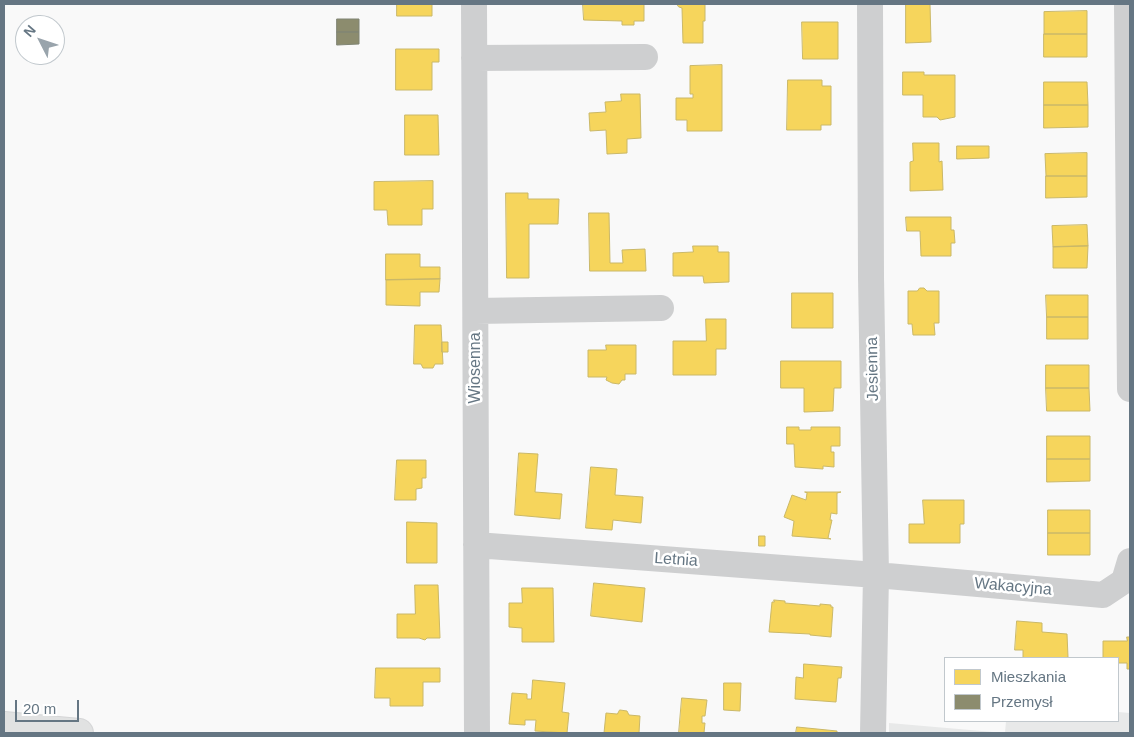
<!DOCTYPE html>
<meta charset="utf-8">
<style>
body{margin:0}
#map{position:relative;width:1134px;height:737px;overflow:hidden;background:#f9f9f9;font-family:Helvetica,sans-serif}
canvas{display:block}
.frame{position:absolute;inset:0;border:5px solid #657683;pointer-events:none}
.legend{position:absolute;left:944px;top:657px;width:175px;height:65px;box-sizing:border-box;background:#fff;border:1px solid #c1c8cd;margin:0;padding:6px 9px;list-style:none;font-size:15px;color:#657683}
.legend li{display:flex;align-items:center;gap:10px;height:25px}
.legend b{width:25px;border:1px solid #c1c8cd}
.north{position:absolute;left:15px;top:15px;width:50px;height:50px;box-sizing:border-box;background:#fff;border:1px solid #c1c8cd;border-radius:50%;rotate:311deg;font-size:14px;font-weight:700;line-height:20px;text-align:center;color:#657683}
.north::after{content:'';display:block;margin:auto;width:18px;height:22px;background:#99a4ac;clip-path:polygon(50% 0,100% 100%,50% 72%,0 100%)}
.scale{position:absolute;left:15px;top:700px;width:64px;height:22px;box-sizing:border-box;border:2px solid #657683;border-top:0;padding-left:6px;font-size:15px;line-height:18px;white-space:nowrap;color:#657683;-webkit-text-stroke:4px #fff;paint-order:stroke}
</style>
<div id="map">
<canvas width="1134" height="737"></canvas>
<div class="frame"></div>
<ul class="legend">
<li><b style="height:14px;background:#f6d55c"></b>Mieszkania</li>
<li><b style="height:14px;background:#8c8c6e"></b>Przemysł</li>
</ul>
<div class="north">N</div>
<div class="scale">20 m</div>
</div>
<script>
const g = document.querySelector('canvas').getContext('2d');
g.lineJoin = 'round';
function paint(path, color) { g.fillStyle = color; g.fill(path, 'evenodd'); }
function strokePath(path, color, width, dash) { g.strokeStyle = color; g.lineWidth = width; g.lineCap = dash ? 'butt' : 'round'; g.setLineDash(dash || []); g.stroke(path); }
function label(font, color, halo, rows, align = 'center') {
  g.font = font + ' Helvetica,sans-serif'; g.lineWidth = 5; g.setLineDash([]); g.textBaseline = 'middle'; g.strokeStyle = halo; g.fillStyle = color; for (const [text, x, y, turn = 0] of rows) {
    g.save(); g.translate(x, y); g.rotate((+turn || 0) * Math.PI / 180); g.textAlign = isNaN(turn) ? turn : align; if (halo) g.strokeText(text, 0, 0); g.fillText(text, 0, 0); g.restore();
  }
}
const built = new Path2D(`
 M1118 712 1130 713V733H889V723L1005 733 1006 721H1118Z`);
const homes = new Path2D(`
 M397 4H432V16H397Z
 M583 4H644V21H634V25H622V21L584 20Z
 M677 4H705V21H703V43H683L682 8 679 7Z
 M906 4H930L931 42 906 43Z
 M1087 11V34H1044V12Z
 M802 22H838V59H803Z
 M1044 34H1087V57H1044Z
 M396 49H439V62H432V90H396Z
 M722 65V131H687V120H676V98H693V94H690V66Z
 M903 72H924V75H955V117L940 120 937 117H923V95H903Z
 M788 80H822V86H831V125H821V130H787Z
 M1044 82H1087L1088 105H1044Z
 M621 94H640L641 138 627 139V153L607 154 606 130 590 131 589 113 606 112 605 102 621 101Z
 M1044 105H1088V127L1044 128Z
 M405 115H438L439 155H405Z
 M913 143H939V162L942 161 943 190 910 191V162L913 161Z
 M957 146H989V158L957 159Z
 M1087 153V176H1046L1045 154Z
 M1046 176H1087V197L1046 198Z
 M433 181V209H422V225H388L387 210H374V182Z
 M506 193H528V199H559L558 224H529V278H507Z
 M589 213H609L610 263H623L622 250 645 249 646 271H590Z
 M906 217H951V230H954L955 243H951V256H921L920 231H907Z
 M1087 225 1088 246 1053 247 1052 226Z
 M693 246H718V252H729V282L704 283 703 276H673V253L693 252Z
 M1088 246 1087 268H1053V247Z
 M386 254H420V267H440V279L386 280Z
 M440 279 439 292H420V306L386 305V280Z
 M920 288H924L927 291H939V323H934L935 335H913L912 324H908V291H917Z
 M792 293H833V328H792Z
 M1046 295H1088V317H1047Z
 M1047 317H1088V339H1047Z
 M706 319H726V349H716V375H673V341H706Z
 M415 325H441L443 364H435L433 368H423L421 364H414Z
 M442 342H448V352H442Z
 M606 345H636V374H625V380H622L619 384 612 383 606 380 607 377H588V350H606Z
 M781 361H841V388H834L833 411 804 412V388H781Z
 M1046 365H1089V388H1046Z
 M1046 388H1089L1090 411H1047Z
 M787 427H799V430H811V427H840V446H831V452H834V467L823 466V469L795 467 794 444H787Z
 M1047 436H1090V459H1047Z
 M519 453 538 454 535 492 562 494 560 519 515 515Z
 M1047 459H1090V481L1047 482Z
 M397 460H426V478H422V488L416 489V500H395Z
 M591 467 617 469 615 495 643 497 641 523 613 520 612 530 586 528Z
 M805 492H841L837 493V514L831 513 830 520H832L828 538 831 539 792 536 794 521 784 517 792 495 806 500 807 493Z
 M923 500H964V524H960V543H909V524H924Z
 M1048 510H1090V533H1048Z
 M407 522 437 523V563H407Z
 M1048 533H1090V555H1048Z
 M759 536H765V546H759Z
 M594 583 645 588 642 622 591 616Z
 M415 585H438L440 638H427L425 640 419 638H397V614H415Z
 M522 588H553L554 642H522V628L509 627V603H522Z
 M774 600 785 601V603L820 606V604L831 605V607H833L831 637 810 635V634L769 632 772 602H774Z
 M1017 621 1042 623V632L1067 634 1068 657 1066 658H1023V650H1015Z
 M1127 637H1130V669H1127V663H1118V658H1103V641H1127Z
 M804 664 842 667 841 678H838L836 702 795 699 796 677 803 678Z
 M376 668H440V682H423V706H390V698H375Z
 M533 680 565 683 562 712 569 713 567 733 535 731 536 720H525V725L509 724 512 693 527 694V699H531Z
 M724 683H741L740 711 724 710Z
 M682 698 707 700 705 716H702V723H705L704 733H679Z
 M620 710 627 711 629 715 640 716 639 733H604L606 713 617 714Z
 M797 727 837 731V733H796Z`);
const industry = new Path2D(`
 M337 19H359V32H337Z
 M337 32H359V44L337 45Z`);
const street = new Path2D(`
 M474 4 477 733
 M870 4 871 277 876 575 873 733
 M1127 4 1130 389
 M474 58 645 57
 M476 311 661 308
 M476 545 876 575 1103 595 1124 581 1130 561`);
const secondary = new Path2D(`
 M4 726 79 733`);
const streetNames = [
 ["Wiosenna",476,368,-90],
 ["Jesienna",873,369,-91],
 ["Letnia",676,560,4],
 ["Wakacyjna",1013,587,5]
];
paint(built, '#e8e9e9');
paint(homes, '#f6d55c');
strokePath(homes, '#cab868', 1);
paint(industry, '#8c8c6e');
strokePath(industry, '#808574', 1);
strokePath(secondary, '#d5d6d7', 30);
strokePath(street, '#cecfd0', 26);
strokePath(secondary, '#e1e2e2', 28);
label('16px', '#657683', '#fff', streetNames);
</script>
